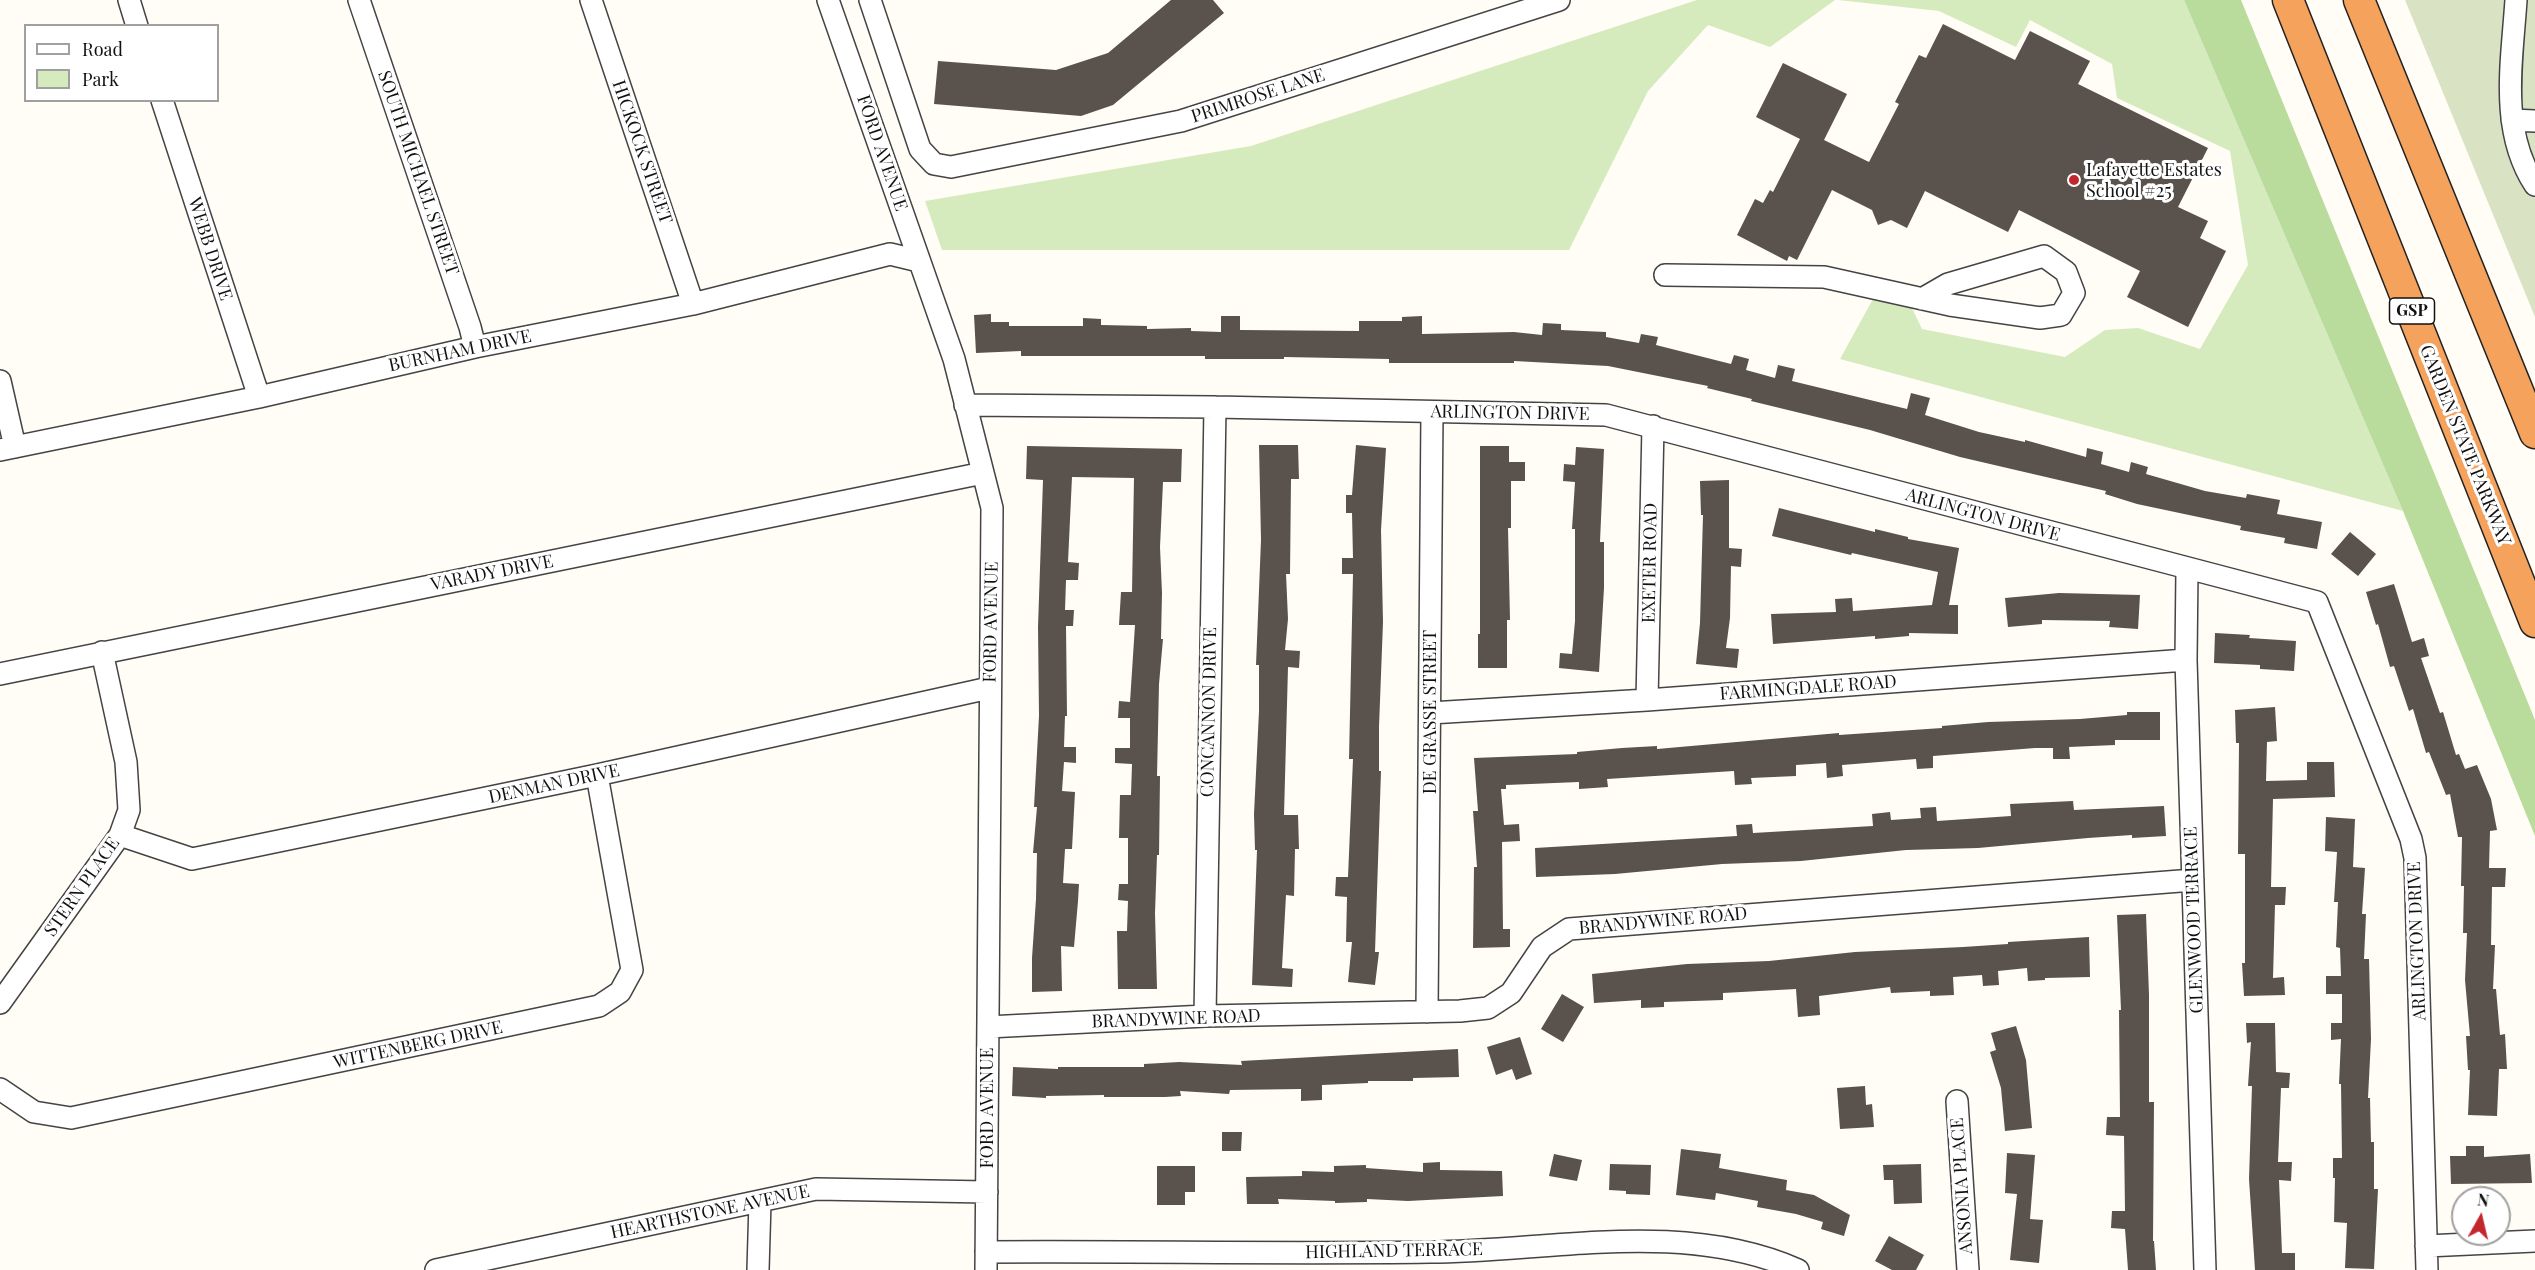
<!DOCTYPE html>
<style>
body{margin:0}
#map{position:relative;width:2535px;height:1270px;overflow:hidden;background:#fffdf5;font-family:"Playfair Display",serif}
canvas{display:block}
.legend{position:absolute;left:24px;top:24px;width:195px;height:78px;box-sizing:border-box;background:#fff;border:2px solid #a0a0a0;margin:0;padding:8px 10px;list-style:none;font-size:18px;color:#111}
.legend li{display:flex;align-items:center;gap:12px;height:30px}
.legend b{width:30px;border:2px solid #a0a0a0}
.north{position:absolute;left:2451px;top:1186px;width:60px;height:60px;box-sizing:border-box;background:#fff;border:2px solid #a0a0a0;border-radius:50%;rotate:8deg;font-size:16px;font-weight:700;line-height:24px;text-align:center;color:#111}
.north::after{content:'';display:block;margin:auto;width:21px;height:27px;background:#c4262e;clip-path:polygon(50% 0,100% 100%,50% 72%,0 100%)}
</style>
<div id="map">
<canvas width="2535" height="1270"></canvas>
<ul class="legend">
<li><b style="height:8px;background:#fff"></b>Road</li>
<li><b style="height:16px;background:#d5ebbd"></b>Park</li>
</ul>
<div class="north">N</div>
</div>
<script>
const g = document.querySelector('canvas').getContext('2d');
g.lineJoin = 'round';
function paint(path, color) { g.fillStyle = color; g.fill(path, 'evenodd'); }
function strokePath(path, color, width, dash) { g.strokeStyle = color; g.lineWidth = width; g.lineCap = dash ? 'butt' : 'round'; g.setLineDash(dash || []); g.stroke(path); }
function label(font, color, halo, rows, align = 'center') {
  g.font = font + ' "Playfair Display",serif'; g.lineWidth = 6; g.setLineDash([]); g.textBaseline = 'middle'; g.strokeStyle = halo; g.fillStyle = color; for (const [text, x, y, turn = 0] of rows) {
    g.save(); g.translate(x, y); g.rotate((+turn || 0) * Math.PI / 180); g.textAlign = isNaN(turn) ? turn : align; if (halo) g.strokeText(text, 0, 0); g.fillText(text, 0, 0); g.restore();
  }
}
const green = new Path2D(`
 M1697 0H1835L1770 47 1708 25 1648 91 1569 250H942L925 201 1251 146Z
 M1838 0H2184L2403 511 1840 359 1873 299 1910 304 1922 329 2065 357 2105 330 2138 328 2200 349 2248 265 2230 151 2117 98 2112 64 2030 20 2016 47 1939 11Z`);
const forest = new Path2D(`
 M2184 0H2241L2535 720V836L2403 511Z`);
const cemetery = new Path2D(`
 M2405 0H2535V317Z`);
const building = new Path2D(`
 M1171 0H1213L1224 13 1113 105 1081 116 934 104 938 61 1056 70 1108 53Z
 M1943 24 2015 60 2030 31 2090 61 2078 84 2208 148 2178 207 2208 221 2200 238 2226 251 2188 327 2127 297 2140 271 2019 210 2008 232 1925 191 1907 228 1891 220 1878 225 1872 210 1832 190 1797 260 1789 256 1787 261 1737 235 1755 199 1763 203 1770 190 1773 192 1800 139 1756 117 1783 63 1847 94 1824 140 1869 162 1899 104 1895 102 1919 55 1926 58Z
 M991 314V322H1009V326H1083V318L1101 319V325L1147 326V329L1191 328V331L1221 332V316H1240V330L1359 331V321H1402V317L1422 316V334L1514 332 1542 335 1543 323 1561 324V330L1606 332V337L1639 343 1641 334 1658 337 1656 345 1731 364 1734 355 1749 359 1746 370 1775 378 1778 365 1795 369 1792 381 1907 409 1911 393 1930 398 1925 415 1979 432 2025 442V440L2086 457 2087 448 2103 452 2101 464 2129 472 2131 462 2148 467 2146 474 2205 491 2246 498 2247 494 2280 500 2277 514 2322 522 2317 549 2284 543 2285 538 2240 530 2241 526 2137 504 2105 494 2106 491 1960 457 1870 430 1751 401 1752 399 1707 388 1708 386 1608 366 1514 361V363H1389V359L1284 357V359H1205V356H1021V351L976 353 974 315Z
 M1259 445H1298L1299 479H1291L1290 574H1286L1288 619 1285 650 1300 651 1299 668 1288 667 1284 815H1298L1299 849H1295L1294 896 1286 895 1282 968 1293 969 1292 987 1252 985 1257 850H1255L1254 814 1259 711V665H1256L1261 540Z
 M1356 445 1386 448 1381 530 1383 622 1379 727V771H1381L1375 952H1379L1375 985 1348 982 1352 942H1346L1347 897 1335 896 1336 877H1348L1353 759H1349L1353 574H1342V558H1353L1352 513H1346V495H1352Z
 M1027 446 1182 449 1181 482H1163L1160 547 1162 593 1161 639H1163L1159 684 1157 776H1160L1159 855H1157L1155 913 1157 989H1118L1117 931H1127L1128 901 1118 900 1119 884H1128V838H1119L1120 795H1131L1132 764 1115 763V748H1130V718H1118L1119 701 1130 702 1135 625H1119L1121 592H1132L1134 478 1072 477 1068 562 1079 563 1078 580H1066L1065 610H1074L1073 626H1066L1067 716H1065L1064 747H1076V763L1064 762 1062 791 1075 792 1072 849H1065L1063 883 1079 884 1078 901 1074 947 1061 946 1062 991 1032 992V958L1036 899 1037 853H1033L1037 807H1034L1039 716 1038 627 1043 480 1026 479Z
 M1480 446H1509V462H1525V481H1511V528H1508L1510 620H1507V668H1478V634H1480Z
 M1576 447 1604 449 1600 542H1604V588L1599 672 1559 668 1560 653 1572 654 1575 621V529H1572L1575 482 1563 481 1564 464 1575 465Z
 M1729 480V548L1742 549 1741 567 1731 566 1730 618 1726 648 1739 649 1737 668 1696 664 1700 623 1703 515H1701L1700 481Z
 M1779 508 1875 532V529L1908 537V539L1959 548 1949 605H1958V634L1909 633V636L1875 639V636L1773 644 1771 614 1836 612 1835 599 1852 598 1853 611 1932 605 1938 572 1852 553 1851 555 1772 536Z
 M2350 532 2376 554 2358 576 2331 554Z
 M2394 584 2412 642 2424 638 2429 656 2421 658 2440 713 2443 712 2456 755 2459 754 2465 769 2477 765 2491 799 2497 830 2490 831 2489 868H2506L2505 887H2492L2491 945H2495L2493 989H2496L2500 1035 2505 1034 2507 1069H2499L2497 1116 2468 1115 2470 1070H2468L2466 1036H2470L2465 980 2467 933H2463L2464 886H2461L2462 837H2458L2450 794 2446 795 2429 752 2426 753 2413 709 2409 711 2394 666 2390 667 2378 624 2376 625 2366 592Z
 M2059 593 2140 595 2138 629 2109 627 2110 621 2042 620V624L2008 627 2005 598Z
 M2215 633 2250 635 2249 638 2296 641 2294 671 2260 669V665L2214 663Z
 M2275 707 2277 741 2267 742 2266 781 2307 780V762H2334L2335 797 2273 799 2271 887H2286L2285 905H2275L2273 978 2284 977 2285 995 2244 996 2242 963H2245V854H2238L2239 743H2236L2235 710Z
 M2127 712H2160V740H2115V745L2069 747 2070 759H2053V748H2035L1933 756V768L1917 769 1916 759 1842 765 1843 776 1827 778 1826 763 1796 765V776L1751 778 1752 784 1735 785 1734 771 1607 779 1608 787 1579 789V782L1506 785V789H1501L1504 825 1519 824 1520 841 1502 842 1503 929H1510V947L1473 948 1474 867H1477L1473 811H1478L1474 758 1577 754V752L1622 748 1657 746V749L1839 733V735L1942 728V726L1988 722 2080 719 2127 715Z
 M2073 801 2074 810 2164 806 2166 836 2132 838V835L2088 838 1978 848 1906 850 1801 861 1722 864 1615 874 1536 877 1535 848 1737 836 1736 825 1752 824 1753 833 1873 826 1872 814 1890 812 1891 820 1921 818 1920 808 1936 807 1937 821 2011 816 2010 804Z
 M2326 817 2355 819 2353 867 2365 868 2362 914H2366L2364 959H2369L2371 1039 2368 1098H2370L2371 1142H2374V1189H2378L2374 1269 2345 1268 2347 1223 2334 1222 2335 1178H2333V1158H2342L2341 1084H2339L2341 1039 2331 1040V1023H2342V994H2326V976H2341L2340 948 2336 947 2338 902H2334L2337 852 2325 851Z
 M2146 914 2149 995V1102H2154L2153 1241H2154L2156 1270H2128L2125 1229 2111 1228 2112 1211H2125L2124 1136 2106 1135 2107 1117H2120L2119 1010H2121L2117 915Z
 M2089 937 2090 977 2045 978V980L2028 981 2027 968 1998 971 1999 985 1983 986 1982 975 1953 977 1954 995 1930 996V991L1891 993 1890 987 1819 996 1820 1015 1798 1017 1796 989 1723 993V1000L1664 1002V1007L1641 1008V1000L1594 1003 1592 974 1687 964 1769 961 1855 952 1963 947 2008 944V942Z
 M1562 994 1584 1007 1563 1042 1541 1029Z
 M2246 1023H2275L2276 1072 2290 1073 2289 1088H2281L2278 1162H2292L2291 1181 2279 1180 2282 1253H2295V1270H2255L2249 1179 2252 1086H2248L2251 1042 2247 1043Z
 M2016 1026 2026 1060 2032 1128 2005 1131 2001 1088 1990 1052 1996 1050 1991 1033Z
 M1520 1037 1532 1074 1516 1080 1512 1069 1496 1075 1487 1047Z
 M1458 1049 1459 1077 1413 1078V1081H1368V1083L1322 1085V1100L1301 1101V1089L1230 1090 1229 1094 1180 1091 1181 1096 1165 1097H1104V1095L1046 1096V1098L1012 1096 1013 1067 1058 1069V1067H1144V1064L1179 1062 1242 1065 1241 1061Z
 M1865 1086 1866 1105 1872 1104 1874 1127 1840 1129 1837 1088Z
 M1222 1132H1242L1241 1151H1222Z
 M2466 1146H2484V1157L2530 1154 2532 1183 2451 1184 2450 1156H2466Z
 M1681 1149 1721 1154 1719 1168 1787 1180 1786 1190 1814 1195 1850 1215 1844 1236 1821 1229 1823 1222 1796 1214 1757 1207 1758 1201 1716 1193 1715 1200 1676 1195Z
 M2007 1153 2035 1155 2030 1219 2043 1220 2039 1263 2010 1260 2017 1194 2005 1193Z
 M1554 1154 1582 1160 1577 1181 1549 1176Z
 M1440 1162V1170L1502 1171 1503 1196 1408 1201 1367 1199V1202L1335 1203V1201L1278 1199 1279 1204H1247L1246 1177 1302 1176V1171L1334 1172V1166L1366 1165V1168L1423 1172V1163Z
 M1610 1164 1651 1165 1650 1195 1626 1194V1191L1609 1190Z
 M1921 1164 1922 1203 1894 1204 1893 1180H1884L1883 1165Z
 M1157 1166H1195V1192H1185V1205H1157Z
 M1889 1236 1924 1255 1916 1270H1892L1875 1261Z`);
const minor = new Path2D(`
 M129 0 137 26
 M359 0 470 327 475 347
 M591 0 693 304
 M828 0 954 359 992 508 986 1270
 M870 0 920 149 934 164 951 167 1181 121 1559 0
 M2516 0C2512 62 2499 130 2535 185
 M162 100 259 397
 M2512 120 2535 121
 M1665 275 1824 277 1950 305 2040 318 2061 315 2074 293 2066 272 2044 256 1948 284 1922 299
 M0 381 15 447
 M965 405 1215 407 1606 415 2317 602 2411 839 2415 858 2427 1270
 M0 450 259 397 475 347 693 304 890 254 919 261
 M2187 569 2186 660 2205 1270
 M0 674 983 473
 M1647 700 1653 426
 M1430 713 1647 700 2186 660
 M120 835 192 859 597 775 989 688
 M0 1003 120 835 129 810 126 762 102 652
 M1427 1012 1432 412
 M1205 1016 1215 407
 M988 1027 1205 1016 1460 1011 1488 1008 1511 993 1542 947 1569 929 2193 880
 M0 1089 34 1112 71 1118 599 1006 620 992 632 970 597 775
 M1957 1101 1968 1270
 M2426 1246 2535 1241
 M986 1252C1134 1251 1282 1254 1430 1252 1551 1251 1683 1219 1798 1270
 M436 1270 816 1189 987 1192
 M758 1270 760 1202`);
const highway = new Path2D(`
 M2288 0 2535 622
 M2359 0 2535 433`);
const markers = [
 [2074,180,6,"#c4262e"]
];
const shields = [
 [2412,311,45]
];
const shieldNames = [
 ["GSP",2412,311]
];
const streetNames = [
 ["PRIMROSE LANE",1258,96,-18],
 ["HICKOCK STREET",642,152,71],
 ["FORD AVENUE",882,153,71],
 ["SOUTH MICHAEL STREET",418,173,71],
 ["WEBB DRIVE",210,249,72],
 ["BURNHAM DRIVE",460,351,-12],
 ["ARLINGTON DRIVE",1510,413,1],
 ["GARDEN STATE PARKWAY",2465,445,68],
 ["ARLINGTON DRIVE",1983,515,15],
 ["EXETER ROAD",1650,563,-89],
 ["VARADY DRIVE",492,573,-11],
 ["FORD AVENUE",991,622,-89],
 ["FARMINGDALE ROAD",1808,688,-4],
 ["CONCANNON DRIVE",1209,712,-89],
 ["DE GRASSE STREET",1430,712,-90],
 ["DENMAN DRIVE",554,784,-12],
 ["STERN PLACE",82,887,-55],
 ["GLENWOOD TERRACE",2194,920,-92],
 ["BRANDYWINE ROAD",1663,921,-5],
 ["ARLINGTON DRIVE",2417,941,-92],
 ["BRANDYWINE ROAD",1176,1019,-2],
 ["WITTENBERG DRIVE",418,1045,-12],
 ["FORD AVENUE",987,1108,-90],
 ["ANSONIA PLACE",1962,1186,-94],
 ["HEARTHSTONE AVENUE",710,1212,-12],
 ["HIGHLAND TERRACE",1394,1251,-1]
];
const poiNames = [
 ["Lafayette Estates",2086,170],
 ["School #25",2086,191]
];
paint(green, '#d5ebbd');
paint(forest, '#b9dc9c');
paint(cemetery, '#d9e3c4');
paint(building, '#5a524d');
strokePath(minor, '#444', 24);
strokePath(highway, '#222', 33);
strokePath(minor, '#fff', 21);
strokePath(highway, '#f5a25d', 30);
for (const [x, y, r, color] of markers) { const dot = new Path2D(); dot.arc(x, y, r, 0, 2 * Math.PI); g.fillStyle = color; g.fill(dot); strokePath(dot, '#fff', 2); }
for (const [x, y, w] of shields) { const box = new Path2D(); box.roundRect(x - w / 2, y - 13, w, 26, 4.5); g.fillStyle = '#fff'; g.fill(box); strokePath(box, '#111', 1.5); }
label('bold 16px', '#111', null, shieldNames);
label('18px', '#111', '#fff', streetNames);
label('18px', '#111', '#fff', poiNames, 'left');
</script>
